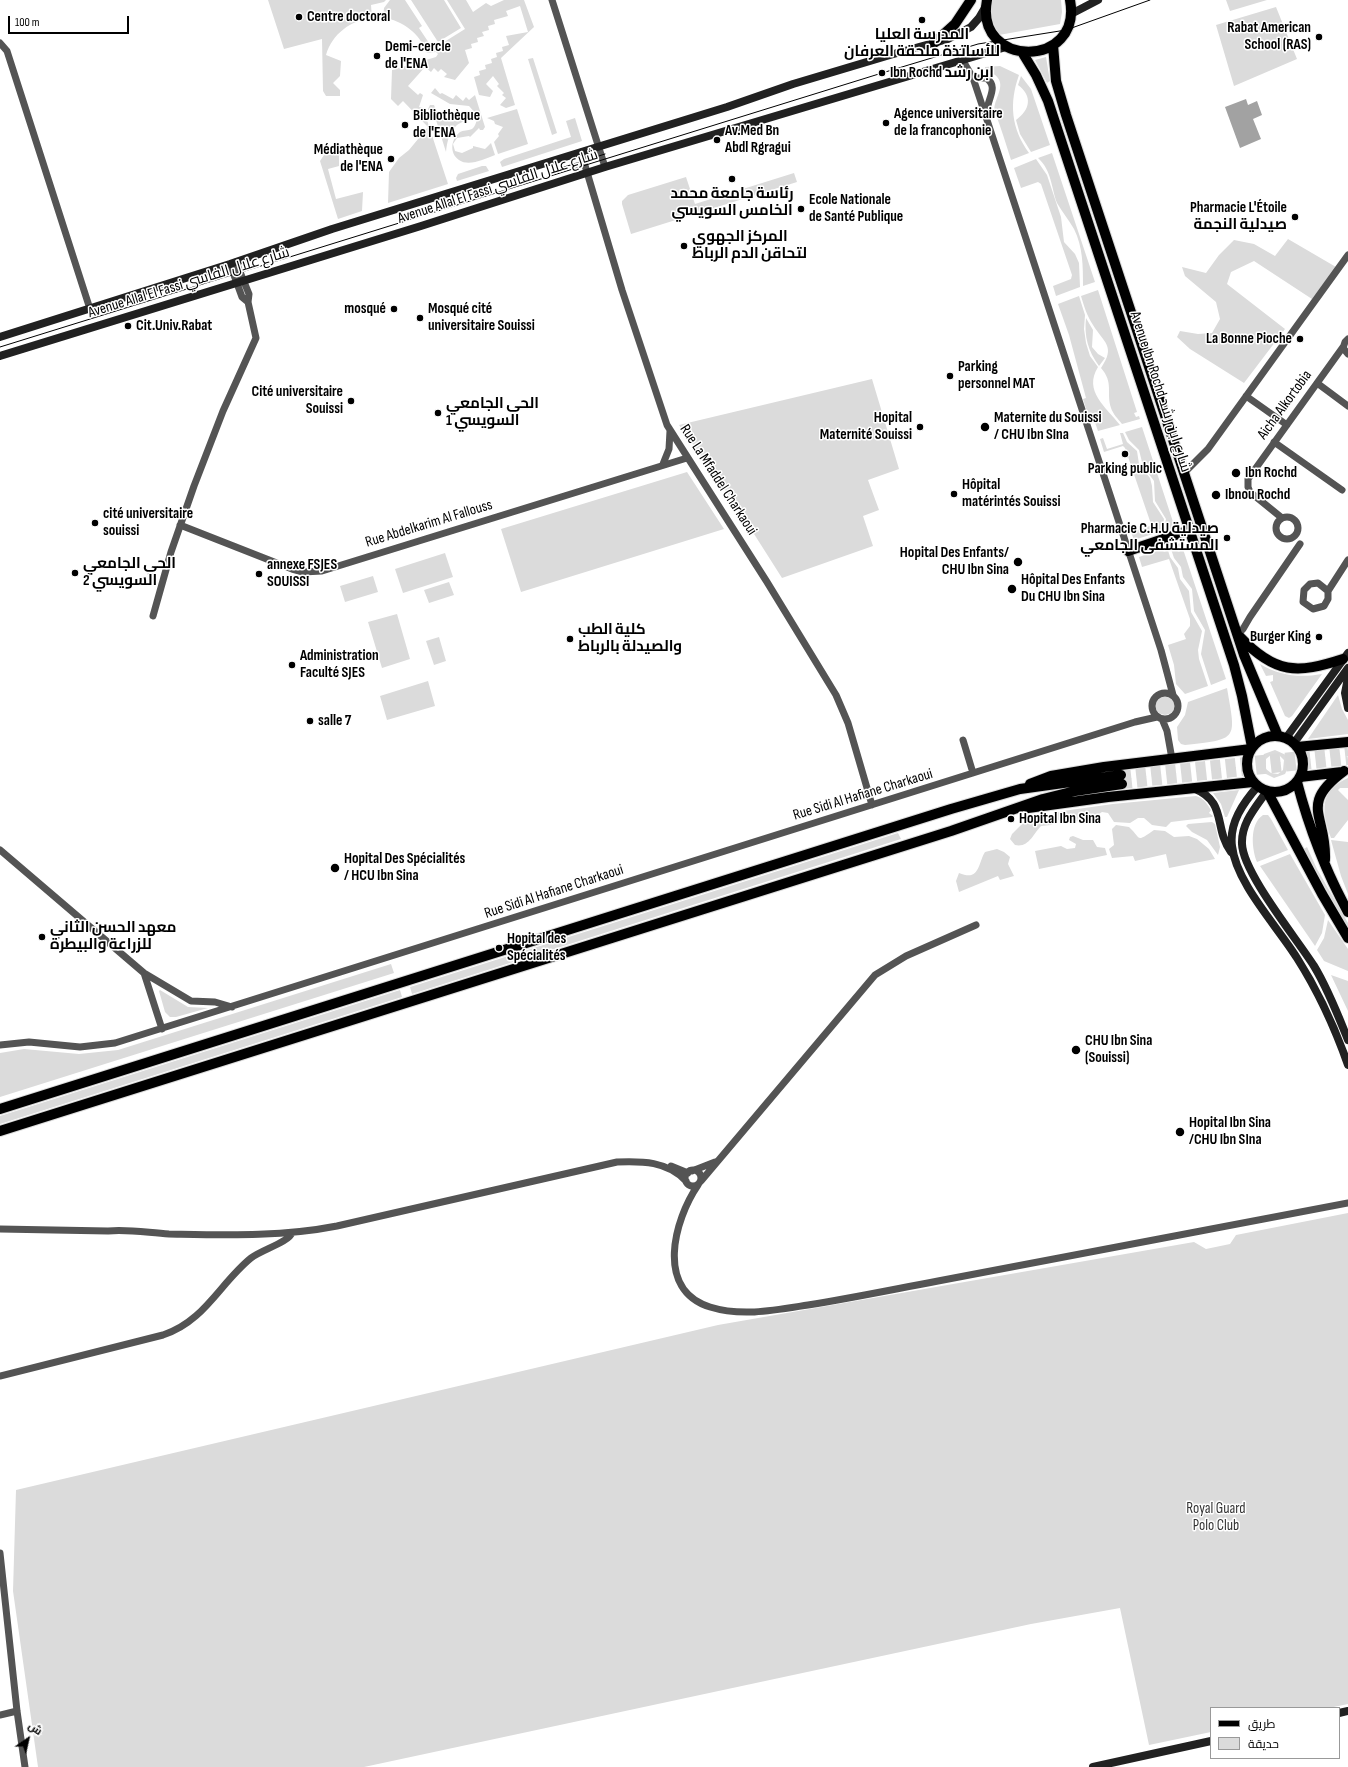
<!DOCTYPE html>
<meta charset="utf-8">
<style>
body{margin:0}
#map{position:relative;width:1348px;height:1767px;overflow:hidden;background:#fff;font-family:"Sofia Sans Condensed",Cairo,sans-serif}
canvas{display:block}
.legend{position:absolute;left:1210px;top:1707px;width:130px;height:52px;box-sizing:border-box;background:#fff;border:1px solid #999;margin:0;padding:5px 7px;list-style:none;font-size:12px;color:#000}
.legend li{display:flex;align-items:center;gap:8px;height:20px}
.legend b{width:20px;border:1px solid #999}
.north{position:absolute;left:8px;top:1719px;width:40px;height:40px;-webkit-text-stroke:3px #fff;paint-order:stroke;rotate:34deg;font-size:11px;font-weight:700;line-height:16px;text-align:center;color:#000}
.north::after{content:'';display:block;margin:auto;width:14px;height:18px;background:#000;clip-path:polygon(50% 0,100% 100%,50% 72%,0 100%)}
.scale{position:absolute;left:8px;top:16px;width:121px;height:18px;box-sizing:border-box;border:2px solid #000;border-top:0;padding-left:5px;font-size:12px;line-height:14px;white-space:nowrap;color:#000;-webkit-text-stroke:3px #fff;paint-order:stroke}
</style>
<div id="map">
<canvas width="1348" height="1767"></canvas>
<ul class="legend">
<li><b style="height:5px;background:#000"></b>طريق</li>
<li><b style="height:11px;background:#dbdbdb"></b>حديقة</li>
</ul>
<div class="north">ش</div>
<div class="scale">100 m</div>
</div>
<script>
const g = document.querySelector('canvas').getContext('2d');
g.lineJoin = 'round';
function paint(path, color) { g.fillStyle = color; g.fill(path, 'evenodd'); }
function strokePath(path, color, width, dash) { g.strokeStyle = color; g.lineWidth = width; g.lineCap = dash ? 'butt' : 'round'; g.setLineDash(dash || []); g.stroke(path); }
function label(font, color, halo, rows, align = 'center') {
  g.font = font + ' "Sofia Sans Condensed",Cairo,sans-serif'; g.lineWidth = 3; g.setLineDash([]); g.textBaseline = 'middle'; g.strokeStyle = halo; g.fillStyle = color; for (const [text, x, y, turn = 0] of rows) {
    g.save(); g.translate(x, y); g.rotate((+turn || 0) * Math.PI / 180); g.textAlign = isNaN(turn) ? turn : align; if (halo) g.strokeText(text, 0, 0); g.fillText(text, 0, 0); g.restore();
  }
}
const green = new Path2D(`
 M268 0H386L384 2 371 5 372 18C351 20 332 34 326 55L341 61 340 76 333 83 340 90V96H326L323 91 322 39 284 49Z
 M390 0H405L422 26 419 28 433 49 465 29 447 0H466L473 12 486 3 491 6 504 0H524L534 27 501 58 515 105 506 108 500 105 506 98 502 95 504 93 497 86 499 84 493 76 486 84 493 91 490 97 479 95 474 77 480 75 479 71 486 69 485 65 492 63 491 59 497 57 496 53 503 51 502 47 509 45 506 36 528 32 520 6 506 11 508 16 494 20 495 24 488 26 489 30 482 32 484 36 477 38 478 42 471 44 472 48 465 50 469 63 455 80 444 77 447 74 441 69 438 72 434 68 431 72 425 67 408 86 418 95 420 93 423 95 419 107 423 108 448 184 388 203 389 172 399 158 409 150 428 127 403 101 398 106 391 99 392 70 436 57 438 54 436 52 427 53C420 34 403 20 383 18L384 8Z
 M411 0H444L461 28 438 42Z
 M991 0H1061L1062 12 1060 24 999 35 991 18Z
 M1226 0H1267L1230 11Z
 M1276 7 1297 59 1234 86 1216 25Z
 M1046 57 1050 81 1047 83 1035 60Z
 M533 58 557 133 552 135 528 59Z
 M1000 66 1019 75C1009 103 1011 128 1029 153L1011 160C1006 144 1001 128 995 112 991 99 1015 80 985 70V67Z
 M1021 76 1031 89 1050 145 1031 152 1020 134 1016 120C1030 110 1033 96 1018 85Z
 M435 88 440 94 442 93 453 99 456 95 463 101 466 97 469 100 475 95 485 127 483 130H480L479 128 470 137 469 136 457 138 453 144 455 151 462 153 473 148V146L485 149 491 143 495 155C484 159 469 167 459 160 449 153 451 139 460 132 463 130 468 131 472 129 476 126 477 120 477 115L469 106 450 104 431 93Z
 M430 105H434L438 115 446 119 457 121 458 114 467 117C465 122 461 122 457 125 449 132 447 142 446 152L436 120 431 116 428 109Z
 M517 109 528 144 498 154 494 142 499 136 498 134 503 127 495 124 494 121 487 118Z
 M575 118 582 141 502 167 500 162 504 159 571 137 566 121Z
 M1052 153 1095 282 1083 286C1083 266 1083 247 1074 229 1069 220 1062 212 1057 203 1051 187 1052 171 1038 158Z
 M324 155H339V166L328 169 336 199 363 192 362 211 338 219 320 161Z
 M1036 159 1047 175 1061 217 1064 242 1075 254 1079 263 1080 287 1056 296 1053 286 1071 279 1072 275 1041 184 1038 182 1021 188 1014 168Z
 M482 166H486L489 171 457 181 456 178 458 174Z
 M794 173 797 182 631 234 622 204V201L628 195 686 177 695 204Z
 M1288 239 1336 267 1312 299 1254 261 1231 272 1227 284 1285 329 1244 383 1190 349 1177 337 1180 331 1198 334 1212 333 1220 319 1216 302 1185 276 1182 267 1206 273 1219 255 1234 240 1254 244 1275 256Z
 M1098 290 1137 412 1134 413 1136 417 1139 416 1140 419 1122 424C1118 419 1113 414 1111 408 1106 392 1114 383 1101 368 1116 346 1104 343 1093 325 1087 316 1084 306 1081 296Z
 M1079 296 1085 315 1084 329 1086 343 1090 356 1098 367C1083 391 1106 407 1120 425L1098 431 1092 414 1088 415 1083 399 1086 398 1069 335 1058 304Z
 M1086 318 1093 330 1092 347 1098 354 1105 358 1099 366C1088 351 1084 336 1086 318Z
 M872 379 899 469 868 480 879 510 863 516 873 546 782 578 735 504 679 425Z
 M1142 427 1175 528 1164 531 1166 519 1155 501 1154 481 1143 466 1139 450 1129 440 1125 432Z
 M1120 433H1123L1127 442 1137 451 1139 464 1150 478 1152 486 1153 502 1164 519 1162 531 1134 540 1131 532 1150 526 1151 524 1125 448 1123 446 1104 452 1100 439 1103 438 1107 449 1123 444Z
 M687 472 724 529 521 592 501 529Z
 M1181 543 1226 679 1211 685 1201 654 1205 630 1194 611 1192 589 1183 577 1181 567 1174 558 1170 546Z
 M1167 547 1170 557 1178 568 1180 579 1189 591 1191 612 1202 631 1198 650 1199 659 1208 686 1185 694 1176 684 1174 665 1168 645 1186 639 1184 634 1190 626V619L1169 559 1142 567 1139 557Z
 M445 553 453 577 403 593 395 569Z
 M373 576 378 592 345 602 340 586Z
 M449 582 454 595 429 603 424 590Z
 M397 614 410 659 382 668 368 622Z
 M439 637 446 661 434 665 426 641Z
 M1260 664C1281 676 1299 678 1322 674L1292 716 1289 718 1285 716 1270 682 1273 681V675L1266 676Z
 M428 681 435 706 387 720 380 696Z
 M1227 688C1236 740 1239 739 1185 745L1181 744 1178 740 1177 727 1185 715 1188 702Z
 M1338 695 1342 709 1348 720V734L1308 739Z
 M1155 705a10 10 0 1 1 20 0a10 10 0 1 1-20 0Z
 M1275 750 1286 755 1289 766 1285 774 1274 778 1264 773 1260 765 1264 754ZM1272 754 1279 755 1284 760 1283 770 1278 774 1271 773 1266 769V759Z
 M1348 778V788H1340L1338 790 1348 800V820L1334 838H1331C1322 812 1318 791 1348 778Z
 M1239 790 1227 817H1225L1221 804 1213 793Z
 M1196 796C1204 798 1207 804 1211 810L1209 813 1213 816 1212 817 1171 822 1166 827 1152 825 1144 818H1138L1130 823 1114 822 1108 813 1102 812 1091 819H1083L1073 823 1060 819 1051 825 1041 826C1033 834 1029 848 1015 845L1010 839 1012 834 1024 822 1063 811 1113 804Z
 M1263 815H1268L1271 819 1288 850 1257 862C1252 850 1249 824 1263 815Z
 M1212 822 1215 824 1220 847 1218 855 1207 840 1192 832 1186 826 1188 824Z
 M1116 825 1129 827C1142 839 1135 843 1154 830L1165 831 1174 837 1189 836 1197 839 1209 849 1215 859 1169 868 1166 854 1135 861 1133 856 1112 858 1109 849 1114 845 1112 829Z
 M898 833 901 839 412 994 410 987Z
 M1073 836 1083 840H1093L1097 847 1105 848 1107 855 1039 869 1035 851 1061 846 1067 849 1075 848 1076 844 1069 840 1070 837Z
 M1331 840 1348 842V894L1341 876Z
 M1307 847 1317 869 1348 923V929L1304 849Z
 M997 849 1004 852 1010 857 1008 864 1014 876 1000 880 998 876 959 892 956 881 959 873C980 882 978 863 985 852Z
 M1290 854 1325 915 1322 933 1315 946 1260 866Z
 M1328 920 1348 949V971L1324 961 1317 950 1324 938Z
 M391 964 394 973 0 1097V1053L24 1049 79 1054 118 1050Z
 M1331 975 1348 981V1011Z
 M160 990 188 1007 208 1008 176 1017H170L165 1012 159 991Z
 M400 990 402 997 0 1124V1116Z
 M1348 1213V1704L1329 1708H1211V1732L1149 1745 1120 1608 1031 1624 364 1767H38L13 1591 16 1490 718 1325 1194 1242 1206 1249 1230 1244 1236 1235Z`);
const water = new Path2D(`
 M1246 99 1248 105 1257 101 1262 115 1253 119 1261 139 1240 148 1225 107Z`);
const primaryTunnel = new Path2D(`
 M1121 775 1348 751
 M1122 784 1348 760`);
const street = new Path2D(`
 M552 0 605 167
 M0 43 7 51 90 309
 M962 59 973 78 988 123 1161 650 1173 695
 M973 78H986C1000 87 986 100 987 113
 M581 152 622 290 667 425 767 582 836 695 848 723 872 805
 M230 264 242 297 248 302
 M1348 339 1345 342 1343 348 1348 354
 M1317 383 1348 406
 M1246 396 1287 425
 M1274 442 1342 490
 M663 464 669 449 670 431
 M1184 473 1208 449 1348 255
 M1276 528a11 11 0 1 1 22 0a11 11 0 1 1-22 0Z
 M1282 518 1250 492 1248 487V479L1343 347
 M180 525 292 569 303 572 322 571 687 458
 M1328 591 1318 583 1310 584 1304 590 1303 602 1313 609 1324 606 1328 599V591L1348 560
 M153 616 171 552 194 486 223 411 256 338 248 302 249 294 236 262
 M1238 634 1243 629 1250 617 1300 544
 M1152 706a13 13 0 1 1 26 0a13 13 0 1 1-26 0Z
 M1162 719 1167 731 1172 759
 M963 740 973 773
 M0 850 144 973 191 1001 215 1002 232 1007
 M144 973 162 1029
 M0 1045 29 1042 80 1047 115 1043 1135 722 1157 717
 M671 1166 688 1173
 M685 1178a8 8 0 1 1 16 0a8 8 0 1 1-16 0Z
 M692 1171 715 1162
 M701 1181 875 975 906 956 976 925
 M698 1185C674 1220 655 1290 710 1307 742 1317 776 1310 808 1305 852 1298 895 1289 938 1281 1074 1255 1211 1230 1348 1203
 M0 1229 108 1231C129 1229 149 1233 169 1234 225 1235 281 1237 337 1226L617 1162C642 1161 667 1161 686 1181
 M0 1376 163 1335C204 1322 220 1283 251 1258 261 1250 289 1242 292 1233
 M0 1553 17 1711 25 1767
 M0 1715 17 1711`);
const secondary = new Path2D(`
 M1071 14 1098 0
 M0 337 230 264 332 229 727 107 793 84 890 55 948 39 971 27 979 18 986 6
 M0 356 421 226 605 167 1006 47
 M1348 678 1345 693 1348 708
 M1286 738 1348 653
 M1294 743 1348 668
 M1258 786C1243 803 1229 823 1232 846 1236 883 1277 926 1297 958 1318 991 1335 1028 1348 1065
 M1193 788C1228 802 1213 827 1231 852
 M1267 791C1256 807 1241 823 1242 844 1243 873 1297 939 1314 966 1328 989 1338 1015 1348 1040
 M1339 1713 1348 1711
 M1093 1767 1211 1741`);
const primary = new Path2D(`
 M987 0C974 69 1083 69 1070 0
 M934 43 955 24 971 0
 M1053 45 1056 81 1066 115 1244 655 1278 736
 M1022 52 1036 75 1048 101 1234 665 1242 696 1252 747
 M1128 551 1190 530
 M1240 637C1275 674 1297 674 1343 659
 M1247 764a28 28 0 1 1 56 0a28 28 0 1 1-56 0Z
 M1297 747 1348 742
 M1300 777 1342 772
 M1297 782C1309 828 1325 870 1348 912
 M1030 784 1051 776 1104 767 1251 749
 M1267 791 1322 894 1348 938
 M1028 808 1108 797 1253 782
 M1325 860C1327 815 1298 805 1344 771
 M0 1109 951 809 1020 789 1121 775
 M0 1131 951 831 1043 799 1075 791 1122 784`);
const tram = new Path2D(`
 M561 168 605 154
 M0 347 882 73 978 44 1066 30 1150 0`);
const markers = [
 [299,17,4,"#000"],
 [922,20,4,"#000"],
 [1319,37,4,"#000"],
 [377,56,4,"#000"],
 [882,73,4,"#000"],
 [886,123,4,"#000"],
 [405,125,4,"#000"],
 [717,140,4,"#000"],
 [391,159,4,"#000"],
 [732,179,4,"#000"],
 [801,209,4,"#000"],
 [1295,217,4,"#000"],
 [684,246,4,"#000"],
 [394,309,4,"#000"],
 [420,318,4,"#000"],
 [128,326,4,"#000"],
 [1300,339,4,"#000"],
 [950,376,4,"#000"],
 [351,401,4,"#000"],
 [438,413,4,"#000"],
 [920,427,4,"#000"],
 [985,427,5,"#000"],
 [1125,454,4,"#000"],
 [1236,473,5,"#000"],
 [954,494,4,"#000"],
 [1216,495,5,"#000"],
 [95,523,4,"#000"],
 [1227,538,4,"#000"],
 [1018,562,5,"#000"],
 [75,573,4,"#000"],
 [259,574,4,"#000"],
 [1012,589,5,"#000"],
 [1319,637,4,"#000"],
 [570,639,4,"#000"],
 [292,665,4,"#000"],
 [310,721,4,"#000"],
 [1011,819,4,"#000"],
 [335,868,5,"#000"],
 [42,937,4,"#000"],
 [499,948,4,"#000"],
 [1076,1050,5,"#000"],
 [1180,1132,5,"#000"]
];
const poiNames = [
 ["Centre doctoral",307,17],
 ["Rabat American",1311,28,"right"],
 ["School (RAS)",1311,45,"right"],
 ["المدرسة العليا",922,35,"center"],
 ["للأساتذة ملحقة العرفان",922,52,"center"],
 ["Demi-cercle",385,47],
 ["de l'ENA",385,64],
 ["Ibn Rochd ابن رشد",890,73],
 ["Agence universitaire",894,114],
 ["de la francophonie",894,131],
 ["Bibliothèque",413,116],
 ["de l'ENA",413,133],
 ["Av.Med Bn",725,131],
 ["Abdl Rgragui",725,148],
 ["Médiathèque",383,150,"right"],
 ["de l'ENA",383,167,"right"],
 ["رئاسة جامعة محمد",732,194,"center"],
 ["الخامس السويسي",732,211,"center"],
 ["Ecole Nationale",809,200],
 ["de Santé Publique",809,217],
 ["Pharmacie L'Étoile",1287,208,"right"],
 ["صيدلية النجمة",1287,225,"right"],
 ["المركز الجهوي",692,237],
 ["لتحاقن الدم الرباط",692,254],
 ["mosqué",386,309,"right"],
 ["Mosqué cité",428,309],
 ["universitaire Souissi",428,326],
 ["Cit.Univ.Rabat",136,326],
 ["La Bonne Pioche",1292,339,"right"],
 ["Parking",958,367],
 ["personnel MAT",958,384],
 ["Cité universitaire",343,392,"right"],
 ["Souissi",343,409,"right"],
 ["الحي الجامعي",446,404],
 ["السويسي 1",446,421],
 ["Hopital",912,418,"right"],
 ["Maternité Souissi",912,435,"right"],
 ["Maternite du Souissi",994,418],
 ["/ CHU Ibn SIna",994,435],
 ["Parking public",1125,469,"center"],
 ["Ibn Rochd",1245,473],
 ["Hôpital",962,485],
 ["matérintés Souissi",962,502],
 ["Ibnou Rochd",1225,495],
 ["cité universitaire",103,514],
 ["souissi",103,531],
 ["Pharmacie C.H.U صيدلية",1219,529,"right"],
 ["المستشفى الجامعي",1219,546,"right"],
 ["Hopital Des Enfants/",1009,553,"right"],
 ["CHU Ibn Sina",1009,570,"right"],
 ["الحي الجامعي",83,564],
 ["السويسي 2",83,581],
 ["annexe FSJES",267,565],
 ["SOUISSI",267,582],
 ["Hôpital Des Enfants",1021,580],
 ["Du CHU Ibn Sina",1021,597],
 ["كلية الطب",578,630],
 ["والصيدلة بالرباط",578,647],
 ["Burger King",1311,637,"right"],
 ["Administration",300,656],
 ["Faculté SJES",300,673],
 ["salle 7",318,721],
 ["Hopital Ibn Sina",1019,819],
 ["Hopital Des Spécialités",344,859],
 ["/ HCU Ibn Sina",344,876],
 ["معهد الحسن الثاني",50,928],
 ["للزراعة والبيطرة",50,945],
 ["Hopital des",507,939],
 ["Spécialités",507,956],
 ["CHU Ibn Sina",1085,1041],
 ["(Souissi)",1085,1058],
 ["Hopital Ibn Sina",1189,1123],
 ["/CHU Ibn SIna",1189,1140]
];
const streetNames = [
 ["Avenue Allal El Fassi شارع علال الفاسي",498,187,-18],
 ["Avenue Allal El Fassi شارع علال الفاسي",189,283,-17],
 ["Avenue Ibn Rochd شارع ابن رشد",1160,392,72],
 ["Aicha Alkortobia",1285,405,-54],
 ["Rue La Mfaddel Charkaoui",718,480,57],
 ["Rue Abdelkarim Al Fallouss",429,524,-17],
 ["Rue Sidi Al Hafiane Charkaoui",863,795,-17],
 ["Rue Sidi Al Hafiane Charkaoui",554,892,-18]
];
const parkNames = [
 ["Royal Guard",1216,1509],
 ["Polo Club",1216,1526]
];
paint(green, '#dbdbdb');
paint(water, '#a2a2a2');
strokePath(primaryTunnel, '#d9d9d9', 10, [10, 5]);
strokePath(primary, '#dbdbdb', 12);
strokePath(street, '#545454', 7);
strokePath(secondary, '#212121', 8);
strokePath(primary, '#000', 10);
strokePath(tram, '#000', 1);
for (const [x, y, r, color] of markers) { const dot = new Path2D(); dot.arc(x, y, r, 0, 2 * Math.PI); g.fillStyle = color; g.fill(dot); strokePath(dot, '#fff', 1.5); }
label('bold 15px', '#000', '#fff', poiNames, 'left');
label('15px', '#000', '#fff', streetNames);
label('15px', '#323232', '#fff', parkNames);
</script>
